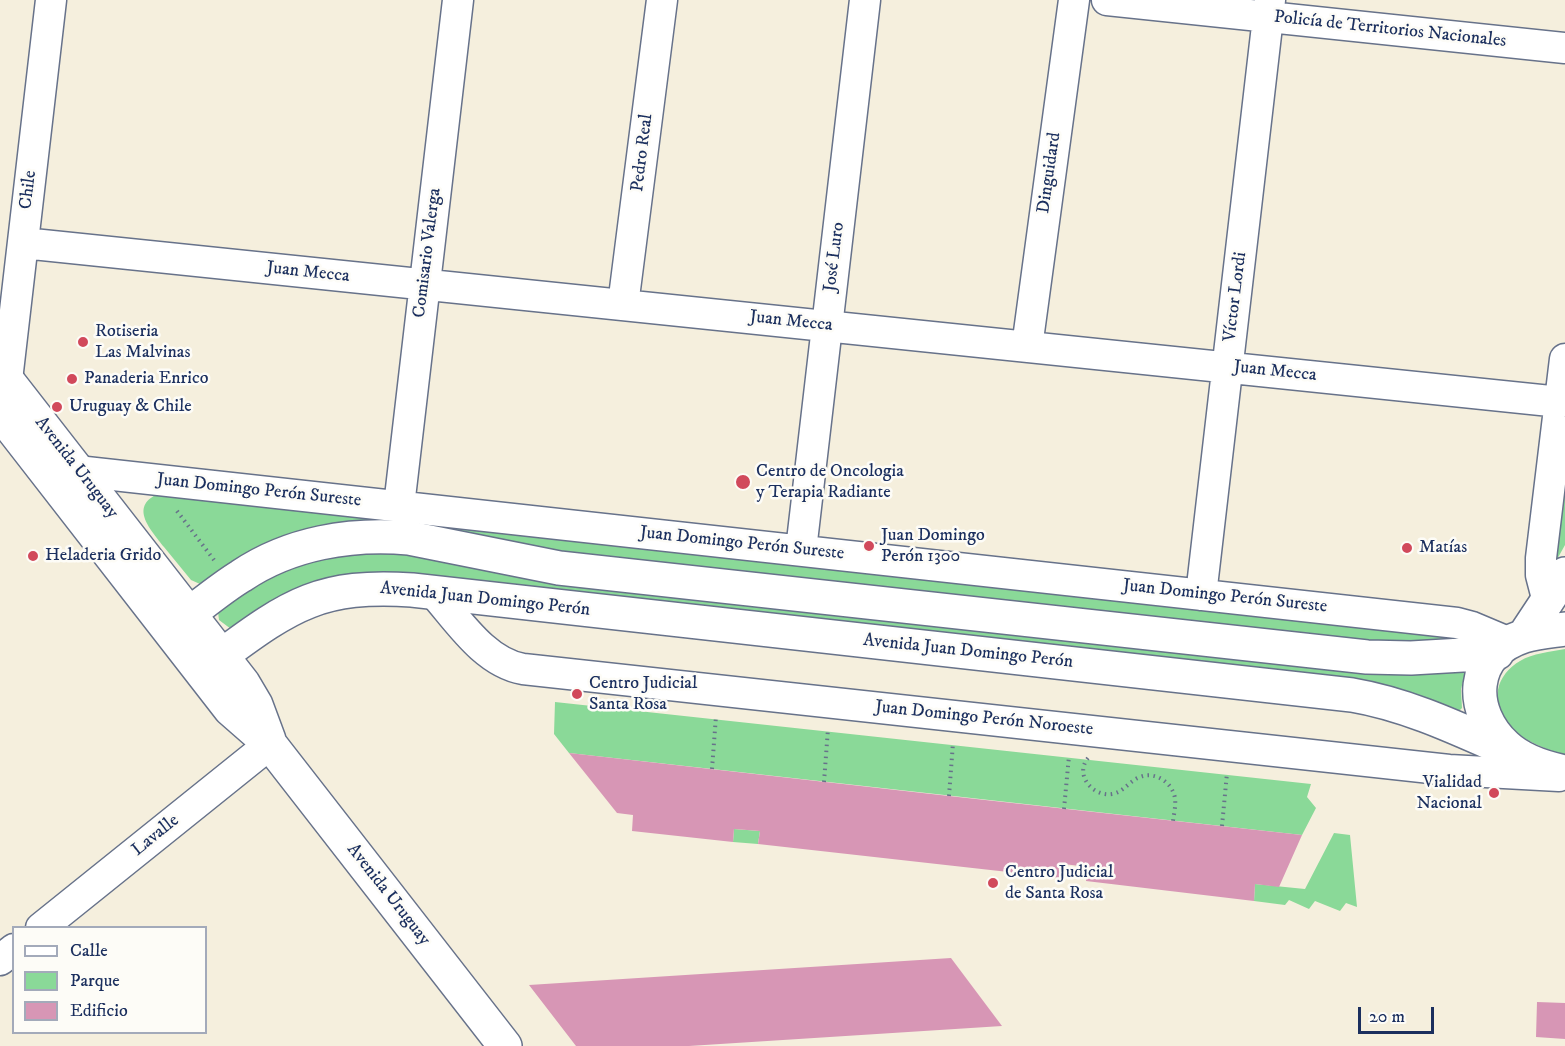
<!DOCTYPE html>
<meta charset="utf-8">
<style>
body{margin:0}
#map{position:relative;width:1565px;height:1046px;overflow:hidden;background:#f5efdd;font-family:"IM FELL DW Pica",serif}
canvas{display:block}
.legend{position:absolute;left:12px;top:926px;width:195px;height:108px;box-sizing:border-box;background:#fdfcf7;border:2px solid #a3aaba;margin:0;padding:8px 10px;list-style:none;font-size:18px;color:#1b2f5e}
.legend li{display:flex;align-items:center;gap:12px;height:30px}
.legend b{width:30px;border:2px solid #a3aaba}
.scale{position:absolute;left:1358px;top:1007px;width:76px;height:27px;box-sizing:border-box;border:3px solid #1b2f5e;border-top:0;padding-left:8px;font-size:18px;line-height:21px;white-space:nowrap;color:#1b2f5e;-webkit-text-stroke:4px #fdfcf7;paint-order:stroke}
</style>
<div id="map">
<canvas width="1565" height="1046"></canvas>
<ul class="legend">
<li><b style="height:8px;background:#fff"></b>Calle</li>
<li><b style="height:16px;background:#8ad998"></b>Parque</li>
<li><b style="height:16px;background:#d796b5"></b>Edificio</li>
</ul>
<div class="scale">20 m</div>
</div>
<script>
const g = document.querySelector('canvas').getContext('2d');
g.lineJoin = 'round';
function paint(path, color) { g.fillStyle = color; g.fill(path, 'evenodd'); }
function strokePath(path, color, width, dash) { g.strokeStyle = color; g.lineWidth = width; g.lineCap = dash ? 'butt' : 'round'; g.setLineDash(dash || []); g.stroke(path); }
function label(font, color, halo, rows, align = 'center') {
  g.font = font + ' "IM FELL DW Pica",serif'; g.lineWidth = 5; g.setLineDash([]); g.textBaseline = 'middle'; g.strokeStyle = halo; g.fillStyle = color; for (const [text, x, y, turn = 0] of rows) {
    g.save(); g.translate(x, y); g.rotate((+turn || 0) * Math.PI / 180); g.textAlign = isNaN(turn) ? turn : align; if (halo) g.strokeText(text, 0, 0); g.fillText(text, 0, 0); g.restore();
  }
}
const green = new Path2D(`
 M1565 453V545L1555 563Z
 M158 494 1467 638 1409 646 562 557 421 527 200 584 191 580C182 569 173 558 164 547 152 531 128 507 158 494Z
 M384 549 1466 670 1461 689 1462 708 1458 712 407 578 231 629 219 620 218 612 220 608 294 563Z
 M1565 649V755C1535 746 1492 729 1498 690 1500 678 1509 667 1520 661 1533 653 1550 652 1565 649Z
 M555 702 1311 784 1307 797 1316 808 1302 835 569 753 554 734Z
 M734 829 760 831 758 844 733 842Z
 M1334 833 1350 835 1357 907 1346 903 1340 911 1315 901 1309 909 1289 900 1285 905 1254 901 1255 884 1305 889Z`);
const building = new Path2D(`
 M569 753 949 796 1302 835 1279 887 1255 884 1254 901 1086 881 1087 867 1064 864 1062 878 758 844 760 831 734 829 733 842 632 831 633 815 617 813Z
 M951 958 1002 1026 689 1046H576L529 985Z
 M1537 1002 1565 1003V1039L1536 1037Z`);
const path = new Path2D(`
 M177 511 214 560
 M1088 758C1074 775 1093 797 1112 794 1124 792 1129 781 1140 777 1155 771 1172 782 1175 798 1176 805 1174 814 1173 821
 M712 769 716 716
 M824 782 828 729
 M949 796 953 743
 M1064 809 1069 756
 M1222 826 1227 773`);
const minor = new Path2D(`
 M1107 0 1565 48
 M23 243 1560 402
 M623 305 662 0
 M1027 347 1074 0
 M0 394 7 380 51 0
 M77 471 1457 623 1472 627 1510 643
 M399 506 458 0
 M801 550 865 0
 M433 592C458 620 484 662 523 669L1449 770 1559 776
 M1201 595 1270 0
 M1548 602 1541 575V558L1565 359
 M41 928 270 744
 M0 960 14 949`);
const major = new Path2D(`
 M0 371 243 683 256 705 269 740
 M0 413 230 709 270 744 505 1046
 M1565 629C1551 631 1537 632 1524 636 1469 654 1468 711 1506 746 1522 761 1545 768 1565 772
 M1524 636 1565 574
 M1497 653 1411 658 1367 657 559 568 409 538C350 533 290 543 241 576 223 587 206 601 189 614 164 638 191 672 221 656 291 604 322 584 412 590L1352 695C1411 705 1465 732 1520 756`);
const markers = [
 [83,342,6,"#d1495b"],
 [72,379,6,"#d1495b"],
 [57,407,6,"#d1495b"],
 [743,482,8,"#d1495b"],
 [869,546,6,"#d1495b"],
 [1407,548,6,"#d1495b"],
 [33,556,6,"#d1495b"],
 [577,694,6,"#d1495b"],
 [1494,793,6,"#d1495b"],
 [993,883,6,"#d1495b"]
];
const streetNames = [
 ["Policía de Territorios Nacionales",1390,30,6],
 ["Pedro Real",643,153,-83],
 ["Dinguidard",1050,173,-82],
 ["Chile",29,190,-83],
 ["Comisario Valerga",428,253,-83],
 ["José Luro",835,257,-83],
 ["Juan Mecca",308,273,6],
 ["Víctor Lordi",1236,297,-83],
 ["Juan Mecca",791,322,6],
 ["Juan Mecca",1275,372,6],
 ["Avenida Uruguay",76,468,52],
 ["Juan Domingo Perón Sureste",259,491,6],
 ["Juan Domingo Perón Sureste",742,544,6],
 ["Juan Domingo Perón Sureste",1225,597,6],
 ["Avenida Juan Domingo Perón",485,600,6],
 ["Avenida Juan Domingo Perón",968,652,6],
 ["Juan Domingo Perón Noroeste",984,719,6],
 ["Lavalle",156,836,-39],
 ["Avenida Uruguay",388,895,52]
];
const poiNames = [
 ["Rotiseria",95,332],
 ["Las Malvinas",95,353],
 ["Panaderia Enrico",84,379],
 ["Uruguay & Chile",69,407],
 ["Centro de Oncologia",756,472],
 ["y Terapia Radiante",756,493],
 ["Juan Domingo",881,536],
 ["Perón 1300",881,557],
 ["Matías",1419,548],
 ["Heladeria Grido",45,556],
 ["Centro Judicial",589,684],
 ["Santa Rosa",589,705],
 ["Vialidad",1482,783,"right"],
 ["Nacional",1482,804,"right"],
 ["Centro Judicial",1005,873],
 ["de Santa Rosa",1005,894]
];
paint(green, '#8ad998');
paint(building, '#d796b5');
strokePath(minor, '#67728a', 33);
strokePath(major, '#67728a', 36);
strokePath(path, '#67728a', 4, [1.5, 4.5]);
strokePath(minor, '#fff', 30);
strokePath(major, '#fff', 33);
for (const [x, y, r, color] of markers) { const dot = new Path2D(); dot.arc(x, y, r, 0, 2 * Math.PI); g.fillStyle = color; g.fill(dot); strokePath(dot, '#fdfcf7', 2); }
label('18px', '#1b2f5e', '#fdfcf7', streetNames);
label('18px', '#1b2f5e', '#fdfcf7', poiNames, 'left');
</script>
